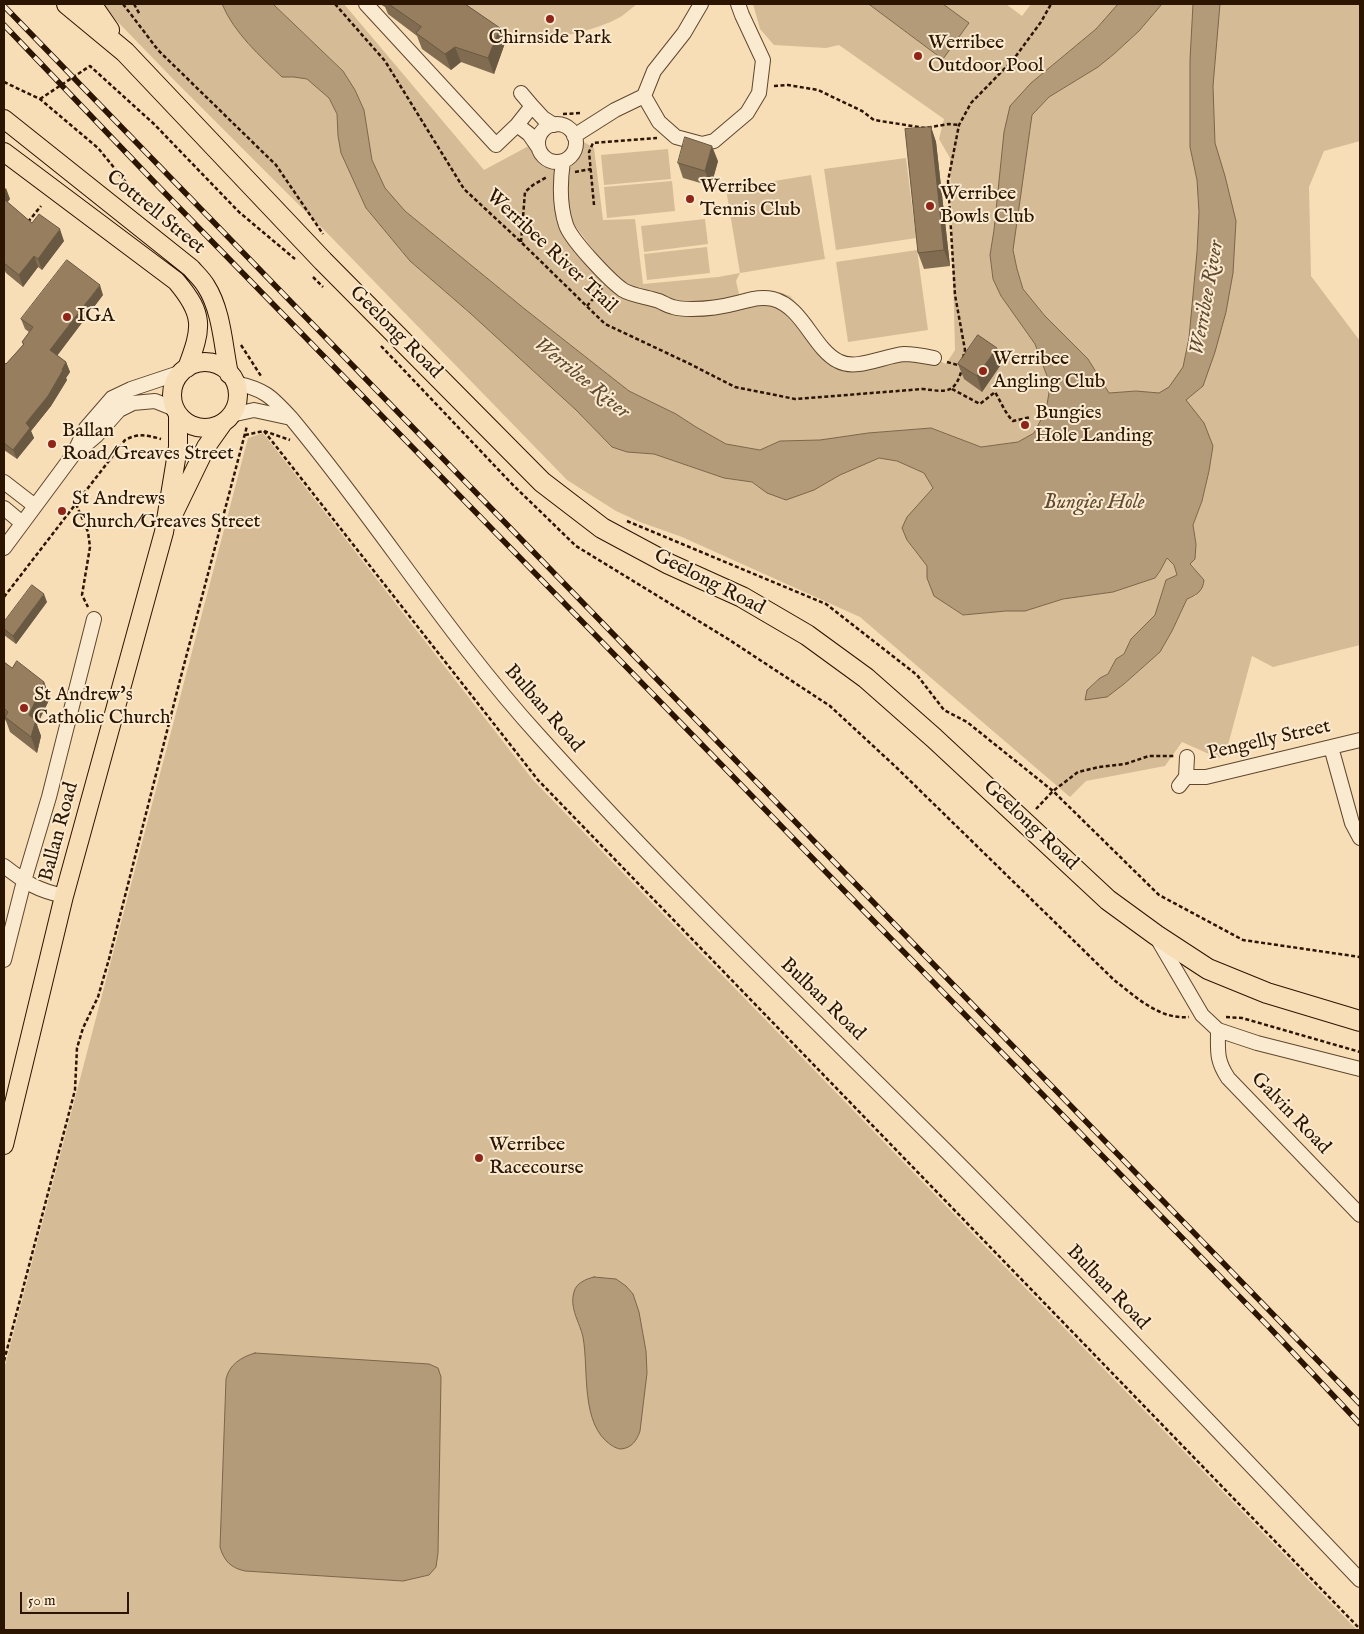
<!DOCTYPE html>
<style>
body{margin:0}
#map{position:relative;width:1364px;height:1634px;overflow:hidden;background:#f8deb6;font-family:"IM FELL English",serif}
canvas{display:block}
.frame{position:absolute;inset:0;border:5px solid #2c1500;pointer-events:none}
.scale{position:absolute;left:20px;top:1592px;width:109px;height:22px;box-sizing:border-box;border:2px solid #2c1500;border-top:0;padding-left:6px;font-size:15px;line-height:18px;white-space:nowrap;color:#2c1500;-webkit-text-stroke:4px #faead0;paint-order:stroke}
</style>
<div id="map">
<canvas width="1364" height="1634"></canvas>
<div class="frame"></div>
<div class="scale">50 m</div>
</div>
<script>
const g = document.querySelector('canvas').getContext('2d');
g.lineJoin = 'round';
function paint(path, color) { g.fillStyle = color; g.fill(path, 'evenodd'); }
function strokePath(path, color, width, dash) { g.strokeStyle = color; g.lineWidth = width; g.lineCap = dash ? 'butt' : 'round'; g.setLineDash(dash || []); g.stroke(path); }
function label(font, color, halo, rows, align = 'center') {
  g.font = font + ' "IM FELL English",serif'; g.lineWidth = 4; g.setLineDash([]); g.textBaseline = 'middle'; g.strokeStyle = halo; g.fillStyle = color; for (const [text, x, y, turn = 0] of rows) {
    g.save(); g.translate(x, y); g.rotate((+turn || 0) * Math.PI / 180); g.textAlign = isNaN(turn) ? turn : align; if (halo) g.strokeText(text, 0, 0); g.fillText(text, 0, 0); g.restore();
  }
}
const green = new Path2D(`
 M103 4H222C234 33 260 56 282 77L294 76 307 79 329 98 337 114 338 136 341 153 366 208 410 261 470 313 576 410 612 447 627 452 654 454 724 478 752 482 767 493 814 490 840 475 879 458 897 461 924 473 933 488 925 498 907 540 918 555 924 560 927 566V578L943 602 963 615 1006 611H1025L1063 599 1113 592 1155 578 1160 571 1167 558 1174 565 1177 575 1166 580 1156 615 1131 639 1124 654 1116 659 1108 674 1100 678 1087 690 1086 700 1107 697 1124 684 1160 652 1172 631 1187 599 1196 596 1198 573 1190 564 1196 544 1193 526 1202 501 1209 471 1213 446 1136 391 1109 393 1088 359 1045 316 1023 289 1017 269 1013 249 1031 115 1049 97 1098 67 1114 54 1139 31 1162 4H1360V141L1324 151 1309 187 1311 276 1360 341V645L1273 667 1252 656 1225 756 1218 758 1182 742 1165 766 1086 781 1070 797 860 617 682 537 640 522 616 511 567 480 331 237 177 83 115 19Z
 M273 4H344L484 170 538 141C540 152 544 160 556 162L566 226 597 270 599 257 572 222 567 200 570 168 584 142 594 148 603 220 635 219 643 284 718 277 740 273 726 189 811 175 825 259 740 273 736 281 740 298H752L779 292 790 296 803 311 815 338 837 361 934 358 946 364 955 350 950 158 939 139 944 119 839 45 826 48 774 45 760 29 753 4H1006L1022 16 1031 4H1118L1096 29 1031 83 994 230 990 255 993 279 1001 296 1035 344 1047 376 1049 393 1046 410 1034 433 1018 442 981 447 931 428 868 433 820 440 780 441 760 450 726 444 696 427 676 414 629 391 526 310 405 211 385 188 372 160 364 110 355 90 343 71Z
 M462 4H637C632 8 627 12 622 16 601 29 551 42 526 37 502 31 482 18 462 4Z
 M668 149 671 179 604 185 601 155Z
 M906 158 916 238 836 250 824 169Z
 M672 181 675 211 607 218 604 187Z
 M705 219 708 244 644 252 641 226Z
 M707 247 710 273 647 280 644 254Z
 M917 250 928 330 848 342 836 262Z
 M263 433 533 780 1357 1630H4V1369L248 438Z`);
const water = new Path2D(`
 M222 4H273L343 71 355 90 364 110 372 160 385 188 405 211 526 310 629 391 676 414 696 427 726 444 760 450 780 441 820 440 868 433 931 428 981 447 1018 442 1034 433 1046 410 1049 393 1047 376 1035 344 1001 296 993 279 990 255 994 230 1004 132 1010 106 1031 83 1096 29 1118 4H1162L1139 31 1114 54 1098 67 1049 97 1032 115 1013 250 1017 269 1023 289 1045 316 1088 359 1109 393 1136 391 1159 393 1169 387 1183 367 1189 338 1197 252 1199 212 1197 180 1190 147V60L1193 4H1220L1213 86 1215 143 1225 176 1236 221 1233 273 1226 312 1215 352 1203 386 1186 400 1204 423 1213 446 1209 471 1202 501 1193 525 1196 544 1195 559 1190 564 1204 580C1203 591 1197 595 1187 599L1172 631 1160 652 1124 684 1107 697 1085 700 1087 690 1100 678 1108 674 1116 659 1124 654 1131 639 1155 615 1166 580 1177 575 1174 565 1167 558 1160 571 1155 578 1113 592 1063 599 1025 611H1006L963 615 934 596 927 578V566L907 540 902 528 907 517 933 488 924 473 897 461 879 458 840 475 814 490 786 500 767 493 752 482 724 478 654 454 627 452 612 447 576 410 470 313 410 261 366 208 341 153 338 136 337 114 329 98 307 79 294 77H282C260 56 234 33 222 4Z
 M869 4H943L969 23 943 59Z
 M594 1277 616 1279 626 1286 633 1294 639 1312 646 1351 647 1373 640 1431C637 1440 632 1448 621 1449 618 1449 614 1447 611 1445 580 1424 589 1370 583 1337 580 1323 569 1308 574 1292 576 1283 586 1279 594 1277Z
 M255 1353 429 1364 438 1368 441 1377 438 1553 436 1567 429 1575 403 1581 245 1571C231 1568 224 1561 220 1547L226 1379C229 1365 241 1357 255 1353Z`);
const path = new Path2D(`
 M123 4 158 50 276 165 323 234
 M134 4 140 15
 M335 4 385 61 464 189 521 242 605 324 686 362 735 387 795 399 923 389C947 392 955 394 962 369
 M4 82 40 99 98 148 156 219
 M774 86 788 85 818 90 862 111 874 120 925 128 949 124 959 125
 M40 99 90 66 154 124 239 212 295 259
 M563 114 582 113
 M575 172 591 169
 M594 205 589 152 593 143 657 138
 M28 222 41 206
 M521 242 525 192 533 185 547 177
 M313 277 323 287
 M587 306 602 288
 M241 345 261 376
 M381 346 512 484 576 546 728 639 830 706 897 768 1114 980C1135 996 1159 1020 1189 1017
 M963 358 965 350 955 295 948 181 959 125 971 103 1013 60 1041 22 1051 4
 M947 362 961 366
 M952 389 980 404 995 392C1001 402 1005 413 1013 421L1031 417
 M264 431 538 780 1360 1629
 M245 435 264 431 290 440
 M76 504 88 532 90 547 82 595 88 607
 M627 521 826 604 917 675 944 710 967 722 1053 791 1159 895 1243 940 1360 957
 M4 597 125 440C138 433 147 435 161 439
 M1036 809 1053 791 1078 772 1099 767 1125 764 1149 756H1174
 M1226 1017 1242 1018 1360 1052
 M4 1361 75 1090 77 1048 83 1028 98 997 109 959 180 680 247 426`);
const minor = new Path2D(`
 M366 4 496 145 517 125 532 106 521 93
 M644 96 659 122 676 137 702 144 714 141 747 113 759 93 763 60 742 15 738 4
 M532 106 543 118 554 125
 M538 143a19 19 0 1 1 38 0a19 19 0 1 1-38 0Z
 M517 125 529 134 538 147
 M574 136 615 110 644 96 654 71 684 33 701 4
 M563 161C560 182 559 204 566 225 571 240 609 280 623 290 633 296 648 297 659 301 664 303 668 306 673 307 679 309 686 309 692 309 706 309 722 307 737 303 750 300 760 296 773 299 803 307 813 348 838 361 856 371 883 356 904 354 914 354 924 356 934 358
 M235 383C264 389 271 396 291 418 377 521 449 637 540 737 671 883 813 1018 952 1157 1090 1296 1225 1438 1360 1580
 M231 415 254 410 291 418
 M77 452 96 436 119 410 133 403 155 401 175 409
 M4 482 35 506
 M4 508 22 523
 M4 548 73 455 86 428 112 398 131 389 182 372
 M1331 747 1352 823 1360 838
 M1186 777H1206L1360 740
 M1179 786 1186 777 1187 757
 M4 866C26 883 37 890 64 896
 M1157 938 1202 1015 1218 1030 1257 1043 1360 1069
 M4 960 24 881 49 797 94 619
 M1218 1030C1218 1051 1216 1060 1228 1078L1360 1215`);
const major = new Path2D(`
 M4 119 191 268C196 274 202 279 206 286 222 311 223 346 229 374
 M4 152 176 281C205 315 202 328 187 368
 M172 395a33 33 0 1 1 66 0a33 33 0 1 1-66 0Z
 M173 515 206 447 223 423
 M4 1145 64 896 164 532 178 447V414`);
const highway = new Path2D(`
 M67 4 125 52 323 261 542 482 602 528 669 564 742 597 807 635 866 678 934 738 1108 900 1156 935 1208 969 1267 993 1360 1021
 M91 4 109 30`);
const rail = new Path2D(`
 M4 6 1360 1404
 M4 25 159 187 1268 1326 1360 1424`);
const wall = new Path2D(`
 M380 4H465L505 43 494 74 461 62 451 70 422 49 417 36 388 14 385 7Z
 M931 127 936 142 950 266 924 269 918 253Z
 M718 161 711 186 683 178 678 163Z
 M4 186 10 199 7 202 32 223 64 241 42 270 38 267 23 287 6 273 4 269Z
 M103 295 57 355 66 362 70 372 66 378 67 380 51 406 31 431 34 438 17 459 4 450V362L6 364 23 345 22 342 29 332 25 329 21 319Z
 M997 348 1002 363 982 392 964 379 958 364Z
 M47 602 16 644 4 635V622Z
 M4 662 12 668 44 682 50 698 37 725 41 736 37 753 10 732 6 721 4 719Z`);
const shadedWall = new Path2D(`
 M500 28 505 43 494 74 488 58Z
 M455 47 461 62 451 70 445 54Z
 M931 127 936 142 950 266 944 250Z
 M712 146 718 161 711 186 705 171Z
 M6 188 10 199 4 207V190Z
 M60 229 64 241 42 270 38 259Z
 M34 256 38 267 23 287 19 275Z
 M100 285 103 295 54 360 50 350Z
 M997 348 1002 363 982 392 977 376Z
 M66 362 70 372 66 378 67 380 51 406 31 431 34 438 17 459 13 450 26 423Z
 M44 594 47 602 16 644 13 636Z
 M44 682 50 698 37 725 41 736 37 753 31 737 29 715Z`);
const building = new Path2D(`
 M389 4H465L500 28 488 58 455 47 445 54 416 33 421 27Z
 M931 127 944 250 918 253 905 129Z
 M685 137 712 146 705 171 678 163Z
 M4 199 32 223 39 214 60 229 38 259 34 256 19 275 4 263Z
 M67 260 100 285 50 350 66 362 62 370H63L48 396 26 423 30 428 13 450 4 443V362L6 364 24 344 22 342 33 327 21 319Z
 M978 335 997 348 977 376 958 364Z
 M32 585 44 594 13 636 4 629V622Z
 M17 661 44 682 29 715 36 720 31 737 5 717 8 712 4 708V662L12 668Z`);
const markers = [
 [550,19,5,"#8f2418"],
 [918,56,5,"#8f2418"],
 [690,199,5,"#8f2418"],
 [930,206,5,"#8f2418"],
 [67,317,5,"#8f2418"],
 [983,371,5,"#8f2418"],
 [1025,425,5,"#8f2418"],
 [52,444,5,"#8f2418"],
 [62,511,5,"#8f2418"],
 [24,708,5,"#8f2418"],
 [479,1158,5,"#8f2418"]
];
const poiNames = [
 ["Chirnside Park",550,39,"center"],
 ["Werribee",928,44],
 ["Outdoor Pool",928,67],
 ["Werribee",700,188],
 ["Tennis Club",700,211],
 ["Werribee",940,195],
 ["Bowls Club",940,218],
 ["IGA",77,317],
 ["Werribee",993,360],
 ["Angling Club",993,383],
 ["Bungies",1035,414],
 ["Hole Landing",1035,437],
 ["Ballan",62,432],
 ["Road/Greaves Street",62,455],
 ["St Andrews",72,500],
 ["Church/Greaves Street",72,523],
 ["St Andrew's",34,696],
 ["Catholic Church",34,719],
 ["Werribee",489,1146],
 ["Racecourse",489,1169]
];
const streetNames = [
 ["Cottrell Street",155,213,39],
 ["Werribee River Trail",551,252,43],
 ["Geelong Road",395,333,45],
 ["Geelong Road",709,583,27],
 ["Bulban Road",543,709,49],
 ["Pengelly Street",1269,741,-13],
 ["Geelong Road",1030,826,43],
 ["Ballan Road",60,832,-75],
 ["Bulban Road",822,1000,44],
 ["Galvin Road",1290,1114,46],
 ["Bulban Road",1107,1288,46]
];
const waterNames = [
 ["Werribee River",1208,298,-80],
 ["Werribee River",581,379,39],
 ["Bungies Hole",1094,504]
];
paint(green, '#d5bc97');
paint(water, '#b39a78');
strokePath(water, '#7d6548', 1);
strokePath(minor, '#5f472e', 16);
strokePath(major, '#2c1500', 20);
strokePath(highway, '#2c1500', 22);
strokePath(path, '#2c1500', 2.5, [4, 2.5]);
strokePath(minor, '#faead0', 14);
strokePath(major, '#f8deb6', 18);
strokePath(highway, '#f8deb6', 20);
strokePath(rail, '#2c1500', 5.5);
strokePath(rail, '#faead0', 4, [11]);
paint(wall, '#816c52');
paint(shadedWall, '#695842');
paint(building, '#967e5f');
strokePath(building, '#695842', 1);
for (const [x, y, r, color] of markers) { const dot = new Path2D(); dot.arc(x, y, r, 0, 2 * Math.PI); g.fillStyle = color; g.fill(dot); strokePath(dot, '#faead0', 2); }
label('20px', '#2c1500', '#faead0', poiNames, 'left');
label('20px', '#2c1500', '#faead0', streetNames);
label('italic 21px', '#624a30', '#faead0', waterNames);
</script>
